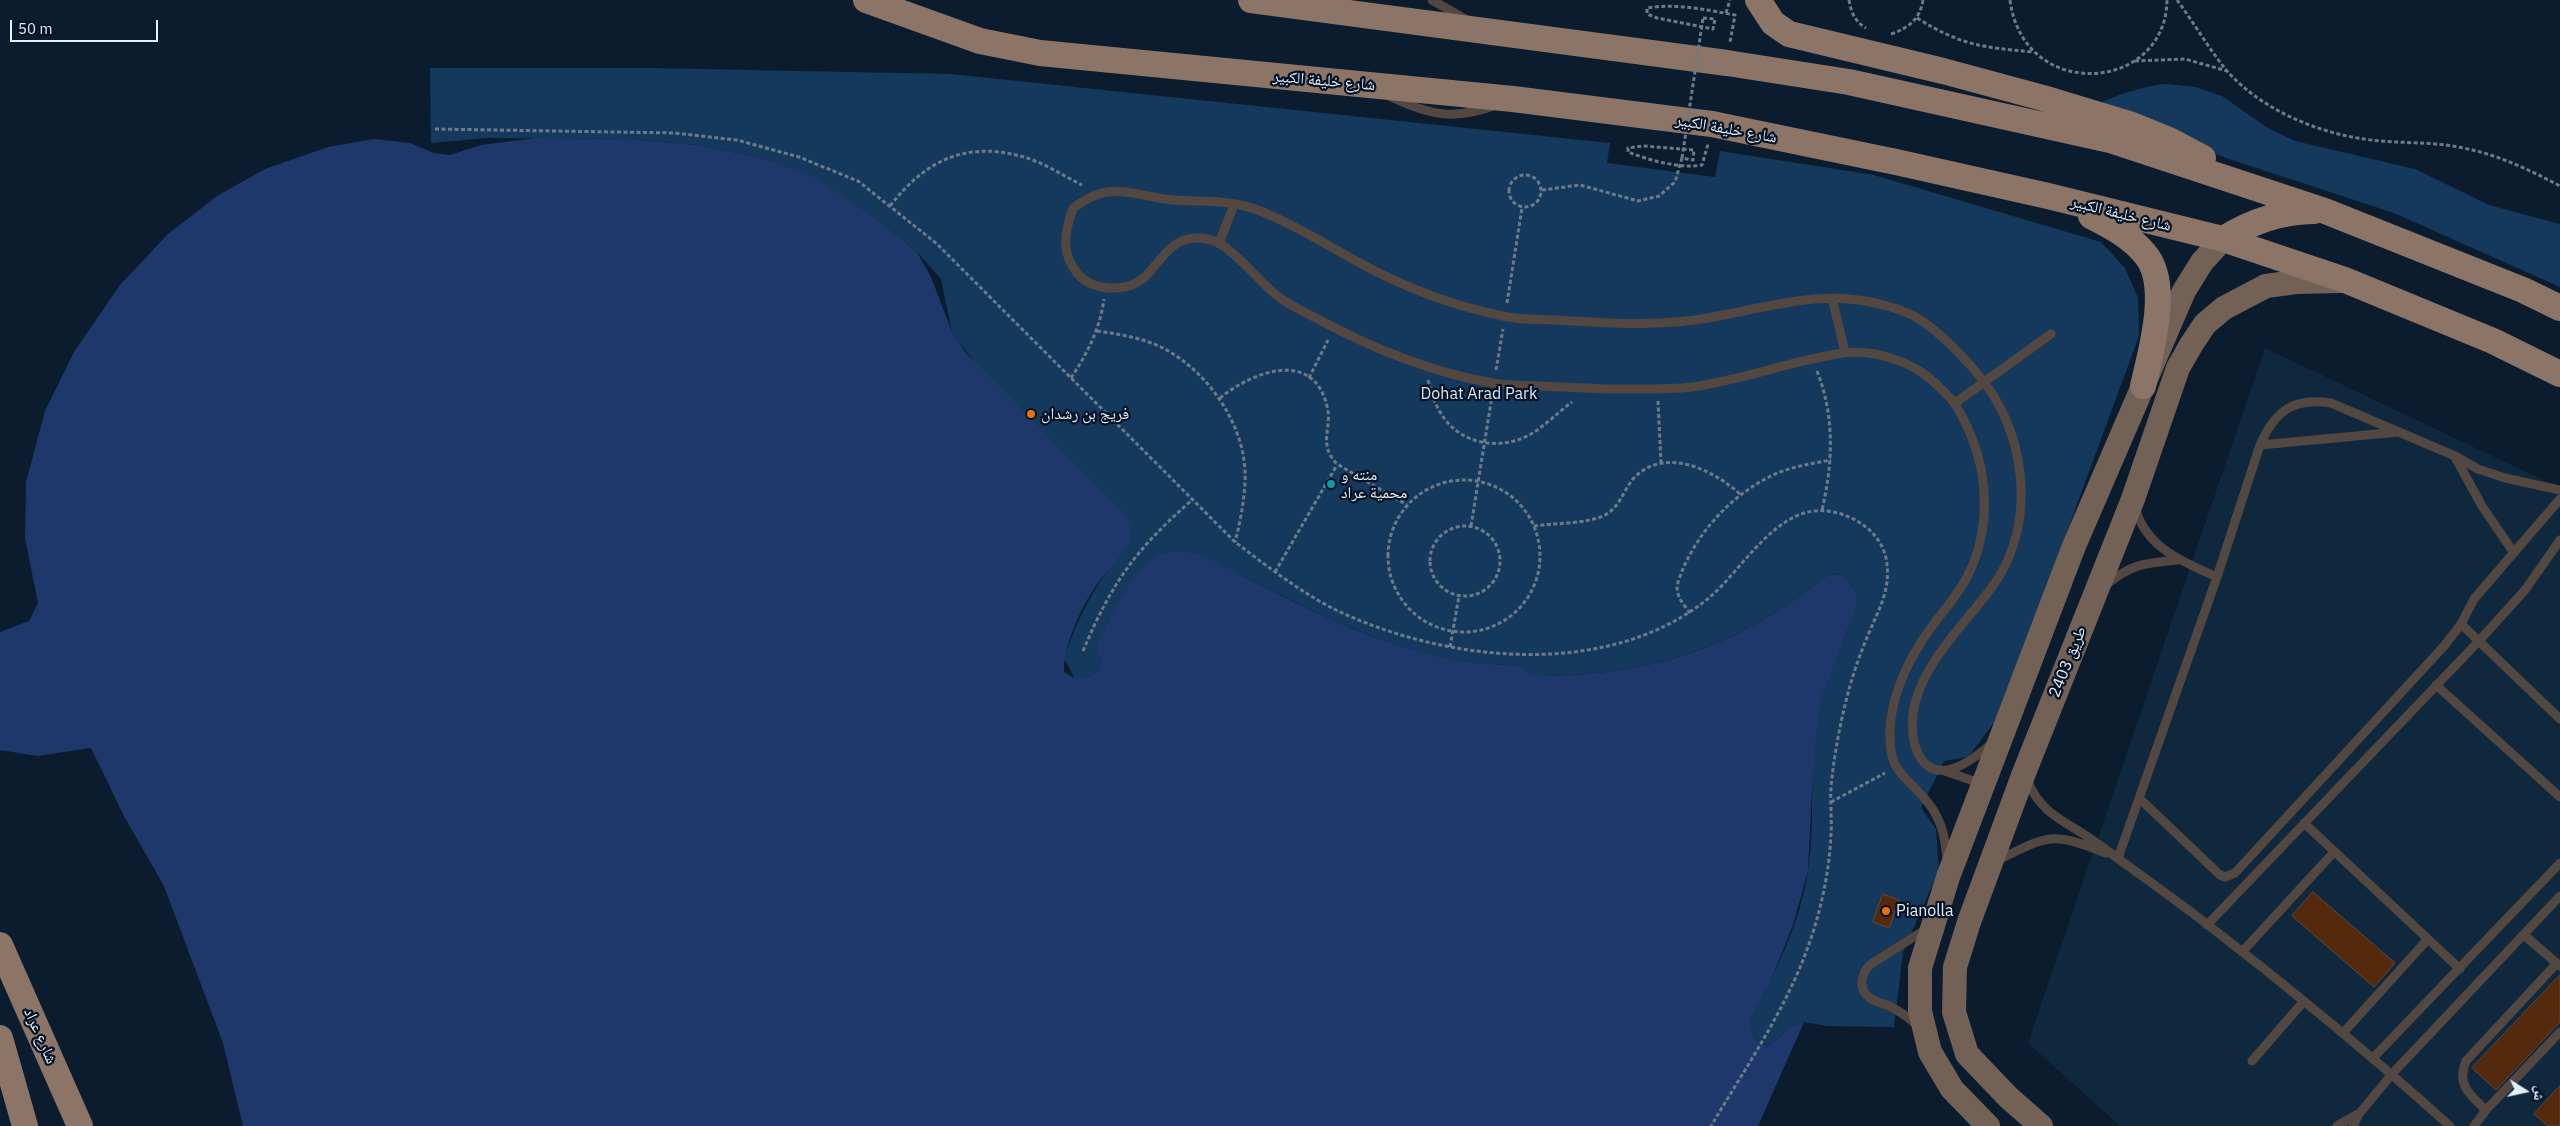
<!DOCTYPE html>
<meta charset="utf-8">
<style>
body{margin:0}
#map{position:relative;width:2560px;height:1126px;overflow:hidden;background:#0a1c2e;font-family:"IBM Plex Sans","Noto Naskh Arabic",sans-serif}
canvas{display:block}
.north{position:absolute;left:2500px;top:1066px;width:50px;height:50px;-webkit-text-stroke:4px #031224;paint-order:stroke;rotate:100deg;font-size:14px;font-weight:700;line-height:20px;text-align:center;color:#e4effc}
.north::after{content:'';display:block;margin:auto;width:18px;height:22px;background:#e4effc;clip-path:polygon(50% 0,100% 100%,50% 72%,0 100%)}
.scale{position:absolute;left:10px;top:20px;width:148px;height:22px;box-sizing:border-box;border:2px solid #e4effc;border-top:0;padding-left:6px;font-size:15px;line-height:18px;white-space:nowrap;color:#e4effc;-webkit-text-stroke:4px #031224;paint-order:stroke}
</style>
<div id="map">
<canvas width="2560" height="1126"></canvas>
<div class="north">ش</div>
<div class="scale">50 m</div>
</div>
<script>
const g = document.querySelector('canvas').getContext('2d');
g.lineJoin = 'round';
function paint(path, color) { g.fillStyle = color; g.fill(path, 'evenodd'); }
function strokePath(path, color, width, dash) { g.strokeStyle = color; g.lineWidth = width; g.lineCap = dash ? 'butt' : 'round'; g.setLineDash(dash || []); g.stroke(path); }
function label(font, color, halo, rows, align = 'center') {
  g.font = font + ' "IBM Plex Sans","Noto Naskh Arabic",sans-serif'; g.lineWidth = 4.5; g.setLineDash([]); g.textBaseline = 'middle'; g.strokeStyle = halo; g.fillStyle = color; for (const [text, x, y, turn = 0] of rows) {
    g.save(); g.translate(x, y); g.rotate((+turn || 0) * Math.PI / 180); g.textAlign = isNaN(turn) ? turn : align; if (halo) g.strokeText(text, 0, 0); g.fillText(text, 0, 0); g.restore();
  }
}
const built = new Path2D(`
 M2265 348 2560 488V1086L2534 1114 2548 1126H2120L2028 1043Z`);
const green = new Path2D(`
 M430 68H649L951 74 1610 143 1607 163 1715 177 1720 151 1874 175 2101 242 2125 268 2138 298 2139 336 1999 716 1968 757 1944 761 1921 808 1936 829 1939 870 1903 952 1894 1027 1827 1026 1804 1022 1793 1025 1768 1047 1755 1039 1749 1022C1774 975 1800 924 1808 871 1817 816 1806 751 1821 697 1831 662 1853 630 1857 594L1843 575 1829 574C1735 649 1651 676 1532 676L1522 666C1492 664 1460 663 1431 655 1354 635 1282 596 1211 560L1101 660 1098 671 1088 679H1075L1064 658C1078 618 1092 590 1118 557L952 332 941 279 917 252 880 221 814 178 763 158 697 145 626 139 487 138 431 143Z
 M2165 84 2196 87 2222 96 2268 128 2295 141 2415 169 2489 205 2560 224V287L2394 213 2229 159 2092 107C2116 95 2139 87 2165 84Z`);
const water = new Path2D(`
 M536 138 626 139 697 145 763 158 814 177 880 221 917 252 931 277 952 332 967 354 1122 511C1127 519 1134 528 1130 539 1123 556 1106 571 1096 586 1081 607 1063 647 1064 672 1077 681 1086 681 1098 671L1101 660 1096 647C1111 619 1131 568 1161 555 1189 543 1222 565 1246 578 1305 608 1367 639 1432 655 1461 663 1492 664 1522 666L1532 676C1652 676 1735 649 1829 574L1843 575 1857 594 1855 611 1821 698 1814 750 1808 871 1793 925 1771 980 1749 1022 1755 1039 1768 1047 1793 1025 1804 1022 1758 1126H243L223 1043 164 886 124 816 91 748 37 756 0 750V632L29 621 38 603 25 538 26 482 45 411 74 352 120 285 168 234 217 196 265 169 328 147 374 139 410 143 434 153 450 155 481 145Z`);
const building = new Path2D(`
 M2313 892 2395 963 2374 987 2292 916Z
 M1883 894 1899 900 1889 928 1873 922Z
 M2560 975V1022L2496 1090 2472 1068Z
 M2560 1086V1126H2548L2534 1114Z`);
const path = new Path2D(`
 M1849 0C1851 12 1855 22 1866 28
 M2010 0C2023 103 2166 93 2167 0
 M2177 0C2194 23 2209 49 2227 71 2261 109 2315 132 2364 139 2395 144 2427 141 2458 147 2494 153 2528 169 2560 186
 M1726 13 1730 0
 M1703 18 1715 19 1713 29 1657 18 1647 14V8C1676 3 1707 10 1735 15L1730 42
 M1917 18C1962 46 1982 47 2033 52
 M1891 34C1909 28 1920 19 1923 0
 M2135 61 2185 59 2227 71
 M435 129 674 133 737 140 799 157 858 181 936 243 1235 542C1267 566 1300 592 1336 610 1447 663 1610 680 1710 597 1743 569 1777 505 1827 511 1853 514 1880 531 1886 558 1892 588 1879 609 1868 635 1860 654 1853 674 1848 693 1840 724 1834 755 1831 787 1830 802 1832 818 1831 834 1829 877 1819 920 1803 960 1780 1018 1743 1072 1711 1126
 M1509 191a16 16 0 1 1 32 0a16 16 0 1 1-32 0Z
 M1542 190 1580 185 1638 201 1659 196 1675 182 1682 158 1693 160 1694 150 1643 146 1628 148V152C1649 160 1679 169 1702 165L1708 144
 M890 206C924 162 964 141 1020 156 1041 161 1062 175 1082 185
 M1507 303 1522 208
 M1097 331C1119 334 1143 338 1163 348 1209 372 1248 428 1245 482 1244 502 1240 523 1235 542
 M1496 370 1503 329
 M1817 371C1835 417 1833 463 1822 510
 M1071 378C1087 354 1100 329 1104 299
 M1309 378 1328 340
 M1428 380C1431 392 1435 405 1442 415 1459 442 1494 450 1523 438 1540 431 1557 413 1572 402
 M1220 398C1252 372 1313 348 1327 406 1333 429 1317 443 1337 464L1407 505
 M1658 401 1661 463
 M1388 556a76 76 0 1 1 152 0a76 76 0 1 1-152 0Z
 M1471 526 1492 396
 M1534 526C1554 523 1588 524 1605 515 1620 507 1623 491 1633 479 1664 445 1714 470 1741 495
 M1430 561a35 35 0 1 1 70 0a35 35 0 1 1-70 0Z
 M1275 572 1337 465
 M1690 613C1686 607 1679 600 1678 593 1675 586 1680 578 1682 571 1699 531 1730 497 1769 477 1788 467 1810 464 1831 460
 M1450 647 1459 596
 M1083 651C1112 582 1136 549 1192 500
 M1831 802 1885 773`);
const lane = new Path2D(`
 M1432 0 1467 20
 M1389 96C1429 115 1454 121 1496 105
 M1219 243 1234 205
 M1832 298 1845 352
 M1955 403 2051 334
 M2260 445 2399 432
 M2455 457 2482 506 2514 553
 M2135 506C2144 547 2183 562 2217 577
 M2106 585C2131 564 2145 563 2177 560
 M2461 624 2560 719
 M2436 685 2560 797
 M1945 771 1982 784
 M2027 780C2043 818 2068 821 2098 844 2135 871 2172 897 2208 925 2291 989 2372 1056 2450 1126
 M2139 798 2220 875 2225 877 2235 873 2445 645 2461 624 2474 599 2560 499
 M2304 823 2460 969
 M2118 858 2217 577 2260 445C2275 411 2293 397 2331 403L2455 456 2478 469 2505 478 2560 490
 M1947 859C1945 839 1943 825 1932 808 1910 776 1888 778 1890 730 1891 701 1904 669 1920 644 1934 620 1956 600 1968 575 1995 520 1987 456 1956 406 1951 397 1942 390 1935 383 1912 361 1874 349 1843 353 1794 360 1742 380 1692 387 1665 390 1635 389 1608 389 1584 388 1561 387 1538 386 1523 385 1507 386 1492 383 1430 372 1367 346 1312 316 1301 310 1289 305 1279 297 1258 282 1232 244 1208 239 1173 233 1165 256 1146 276 1128 293 1093 292 1077 273 1060 252 1065 231 1073 208 1081 203 1090 196 1099 194 1120 187 1144 196 1165 199 1196 203 1230 198 1260 211 1299 226 1334 250 1371 269 1412 290 1458 307 1503 316 1520 320 1538 319 1555 320 1602 323 1648 326 1695 320 1729 315 1763 306 1797 301 1835 295 1877 299 1912 315 1936 327 1972 365 1987 386 2028 443 2035 529 1992 587 1965 624 1927 658 1915 703 1908 727 1913 776 1948 770 1965 766 1980 754 1992 743
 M1996 861C2050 835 2050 831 2106 853
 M2207 925 2478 642 2525 590 2560 540
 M2524 935 2560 966
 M2242 952 2334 852
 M1919 1027C1911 1019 1902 1013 1893 1008 1886 1004 1877 1003 1870 998 1857 989 1861 973 1871 964L1928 928
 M2343 1033 2428 939
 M2373 1058 2560 863
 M2252 1061 2304 1001
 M2486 1110C2470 1096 2456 1084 2466 1061L2557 963
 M2337 1126 2358 1114
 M2353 1126 2359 1114 2392 1074 2560 896
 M2474 1126 2486 1110 2560 1032`);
const secondary = new Path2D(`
 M1988 1126 1952 1089 1930 1052 1920 1011V968L1948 877 2074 546 2184 291 2202 262 2223 239
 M2041 1126 2008 1097 1967 1054 1954 1012 1955 967 1969 922 2024 773 2133 499 2178 368 2191 345 2205 324 2224 308 2266 286 2296 282 2341 281`);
const primary = new Path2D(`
 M866 0 980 41 1040 53 1513 99 1712 124 1896 162 2048 196 2223 239 2345 280 2493 341 2560 374
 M1251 0 1727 63 1849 82 2110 140 2325 211 2523 290 2560 308
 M1758 0 1773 23 1789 34 1943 71 2043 98 2132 125 2169 140 2203 158
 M2091 216C2111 226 2131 237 2145 254 2171 284 2151 351 2143 386
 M2223 239C2251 222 2281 211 2314 211
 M0 945 80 1126
 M0 1038 25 1126`);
const pathBridge = new Path2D(`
 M1682 158 1703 18`);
const markers = [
 [1031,414,5,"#e8710a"],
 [1331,484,5,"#0f9aa8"],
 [1886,911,5,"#e8710a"]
];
const streetNames = [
 ["شارع خليفة الكبير",1324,81,5],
 ["شارع خليفة الكبير",1726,129,10],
 ["شارع خليفة الكبير",2121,214,14],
 ["طريق 2403",2068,662,-68],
 ["شارع عراد",40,1036,66]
];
const parkNames = [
 ["Dohat Arad Park",1479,394]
];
const poiNames = [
 ["فريج بن رشدان",1041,414],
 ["منته و",1341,475],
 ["محمية عراد",1341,493],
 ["Pianolla",1896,911]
];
paint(built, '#10283e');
paint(green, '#14395d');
paint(water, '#1f386c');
paint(building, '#55290c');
strokePath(building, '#624839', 1);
strokePath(path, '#6c7b8a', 3, [4, 2.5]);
strokePath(lane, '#534841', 9);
strokePath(secondary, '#736156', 24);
strokePath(primary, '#8c7566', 26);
strokePath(pathBridge, '#6c7b8a', 3, [4, 2.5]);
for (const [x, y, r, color] of markers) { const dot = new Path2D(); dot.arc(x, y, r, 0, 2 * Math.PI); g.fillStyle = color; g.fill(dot); strokePath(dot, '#031224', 2); }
label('16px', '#e4effc', '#031224', streetNames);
label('16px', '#d7e5f4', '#031224', parkNames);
label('16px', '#e4effc', '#031224', poiNames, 'left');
</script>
